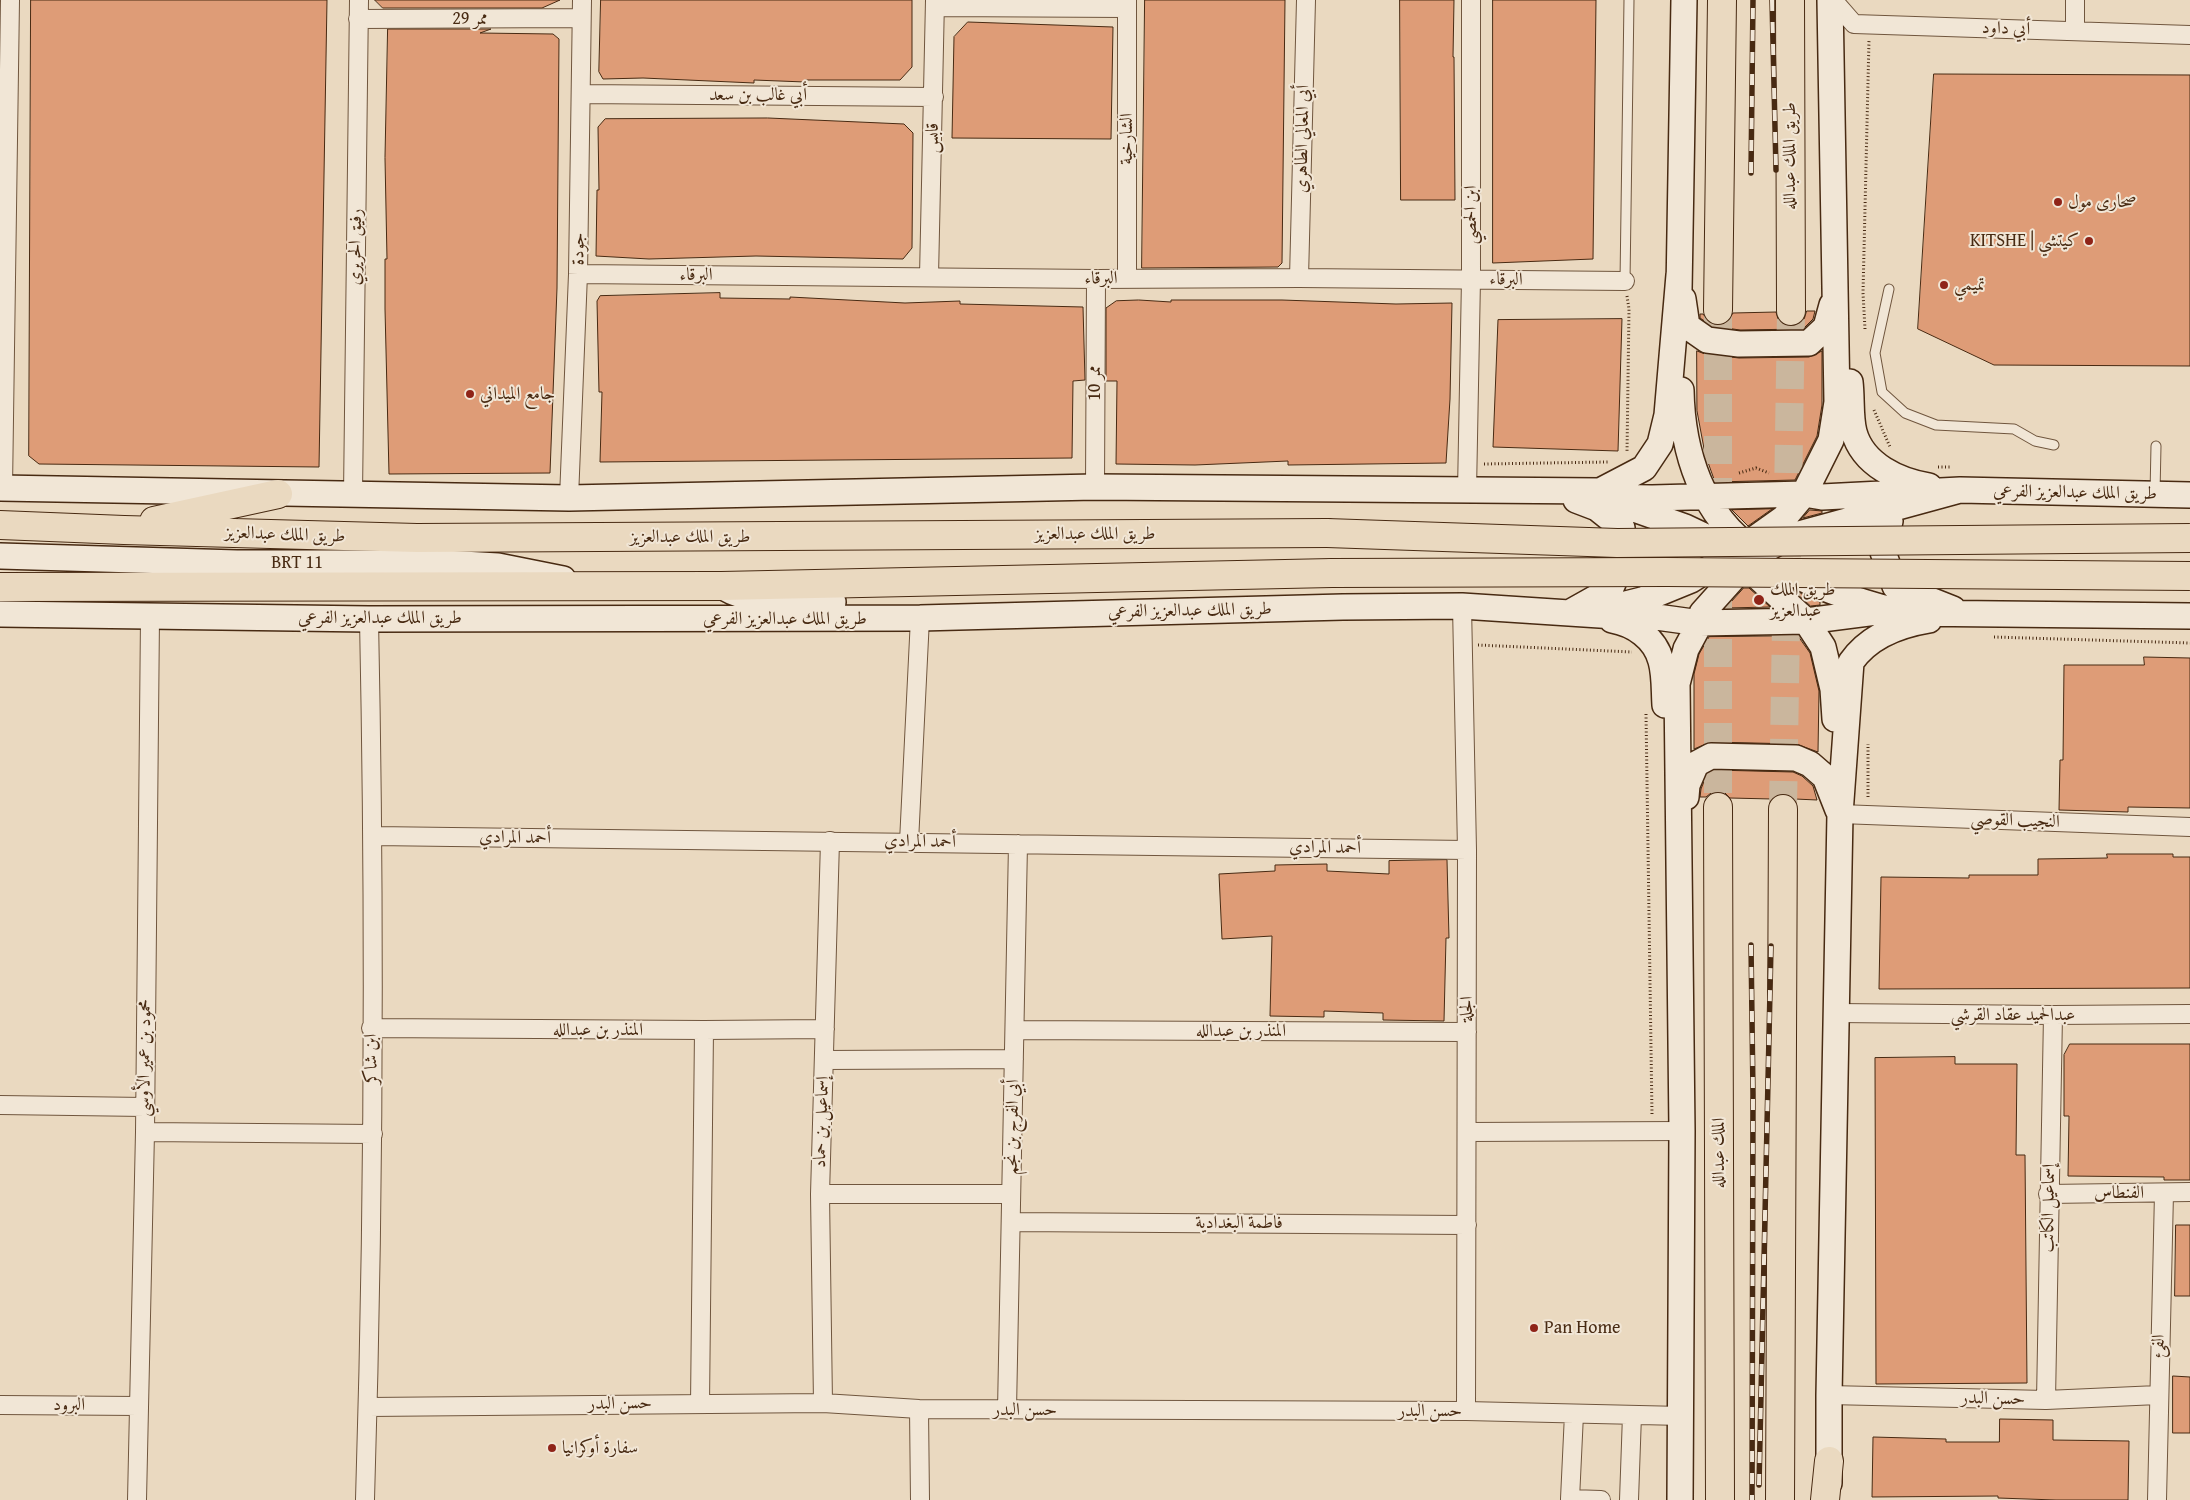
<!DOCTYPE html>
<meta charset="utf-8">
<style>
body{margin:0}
canvas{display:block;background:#ead9c0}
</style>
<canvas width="2190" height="1500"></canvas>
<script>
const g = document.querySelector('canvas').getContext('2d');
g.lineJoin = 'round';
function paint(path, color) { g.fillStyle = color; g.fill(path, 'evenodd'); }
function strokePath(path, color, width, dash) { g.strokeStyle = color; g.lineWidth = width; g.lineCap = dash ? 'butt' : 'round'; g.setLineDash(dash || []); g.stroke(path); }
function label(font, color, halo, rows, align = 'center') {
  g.font = font + ' "Gentium Book Plus",Amiri,serif'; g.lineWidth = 4; g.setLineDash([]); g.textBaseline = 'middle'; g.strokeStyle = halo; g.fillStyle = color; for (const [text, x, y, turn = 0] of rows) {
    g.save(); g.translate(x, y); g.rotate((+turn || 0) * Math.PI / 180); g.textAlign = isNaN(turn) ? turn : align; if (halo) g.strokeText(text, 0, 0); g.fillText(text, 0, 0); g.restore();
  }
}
const building = new Path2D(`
 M31 0H327L319 467 39 464 29 456Z
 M375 0H560L542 8H383Z
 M601 0H912V67L900 80H805V82L754 80V83L643 78 603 79 599 72Z
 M1145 0H1285L1282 263 1278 267 1142 268Z
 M1400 0H1454L1453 57H1454L1455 200H1401Z
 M1493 0H1596L1593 259 1493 263Z
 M968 22 1113 27 1111 139 952 138 954 37Z
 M388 29H491L480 33 553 34 559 39 557 288 550 473 389 474 385 309V259H387L385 158Z
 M1934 74 2190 75V366L1994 365 1918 329Z
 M768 118 904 124 913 133 912 248 903 259 756 256 649 259 596 256 597 190H599L598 127 605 119Z
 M720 293V298L790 299V297L905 303 960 301V304L1083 307 1085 380 1073 381 1072 458 600 462 602 392H599L597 301 600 296Z
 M1139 300 1171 302V300H1282L1396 304 1452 303 1450 399 1446 463 1288 465V461L1195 465 1116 464 1117 381H1106V308L1116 301Z
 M1807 311H1815L1813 319 1803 329 1740 330 1712 326 1700 318V314H1703L1710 323 1718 326 1726 323 1733 313 1776 312 1778 319 1783 324 1792 327 1798 325 1804 319Z
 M1622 319 1618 451 1493 447 1498 320Z
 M1697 351 1705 354 1739 358 1809 357 1822 351V405L1817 436 1795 480 1715 482 1705 454 1697 411Z
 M1772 509 1748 526 1732 510Z
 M1810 510 1822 511V513L1803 518Z
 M1744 588H1749L1770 607 1726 608Z
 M1793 590 1820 602V605L1811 606Z
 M1798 636 1810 653 1819 691 1818 752 1796 744 1711 742 1694 749V674L1699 654 1709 637Z
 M2144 657 2190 658V808L2128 807V812L2059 810 2060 760H2063L2064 665H2144Z
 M1714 770 1793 772 1802 776 1813 786 1817 800 1795 799 1790 795 1784 793 1776 795 1772 799 1730 798 1725 793 1718 791 1711 793 1706 797H1700L1701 789 1707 774Z
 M2107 854H2173V857H2190V988L1879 989 1881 877 1969 878V875H2038V859L2107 858Z
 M1447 860 1449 938H1446L1444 1021 1383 1020V1013L1324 1011V1017L1270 1016 1272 936 1222 939 1219 874 1275 871V865L1327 864V871L1389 874V861Z
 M2070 1044H2190V1180H2164V1177L2068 1176 2069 1116H2064V1055Z
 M1955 1057V1064H2017L2016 1155H2025L2027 1383 1876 1384 1875 1058Z
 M2176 1225H2190V1296H2175Z
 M2173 1376 2190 1377V1433H2173Z
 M2000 1419 2053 1420V1440L2129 1441 2128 1500H2056L1998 1498V1496L1872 1497 1873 1437 1946 1439V1442H1999Z`);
const highwayTunnel = new Path2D(`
 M1718 310V521
 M1718 597V807
 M1783 809 1791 311`);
const path = new Path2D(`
 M1627 296 1629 309 1627 452
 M1865 329 1863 293 1869 40
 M1874 410 1890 447
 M1484 464 1608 462
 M1938 467H1952
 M1739 473 1756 468 1769 473
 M1994 637 2190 643
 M1478 645 1632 652
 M1646 714 1652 1115
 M1868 797V744`);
const lane = new Path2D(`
 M1625 281 1629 0
 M1889 289 1875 353 1882 392 1905 413 1936 425 2014 429 2035 441 2054 445
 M2155 493 2156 446`);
const street = new Path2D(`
 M1833 0 1854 24 2190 35
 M935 7 1127 8
 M358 19 581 18
 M2075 31V0
 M582 94 934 97
 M578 274 1096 279 1299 278 1625 281
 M929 276 935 0
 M1299 278 1306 0
 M1127 279V0
 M1095 487 1096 279
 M3 488 10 0
 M1467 491 1471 279V0
 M353 494 359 0
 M569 498 578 274 582 0
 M1462 606 1467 850 1466 1411
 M1840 814 2190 827
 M374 836 1467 850
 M909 842 920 618
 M1836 1013 2053 1015 2190 1014
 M371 1028 704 1030 825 1029
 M1015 1030 1467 1032
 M824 1060 1014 1059
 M0 1105 145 1107
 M145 1132 373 1134
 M1467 1132 1682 1131
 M820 1194H1011
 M2048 1194 2190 1192
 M1011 1222 1467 1225
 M1829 1395 2046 1400 2158 1395
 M2046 1400 2053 1015
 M823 1403 820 1194 830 841
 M700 1404 704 1030
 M0 1405 139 1406
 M368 1407 823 1403 919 1409 1466 1411 1682 1416
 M919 1409 920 1500
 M1007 1410 1018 844
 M1574 1414 1570 1499 1601 1500
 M137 1500 145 1132 150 617
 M365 1500C374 1206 375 913 369 619
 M1629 1500 1632 1415
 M2157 1500 2164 1193`);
const secondary = new Path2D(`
 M1679 290 1684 0
 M1683 299 1687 326 1707 340 1739 344 1809 343 1826 327 1832 305
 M1850 382C1852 398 1850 417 1854 432 1863 465 1899 481 1929 486
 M1681 390C1682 450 1702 517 1755 551
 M0 488 569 498 1095 487 1600 491 1644 468 1660 444 1667 415 1679 275
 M1599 497 1652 498 1804 494 1822 497 1960 490 2190 495
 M1620 504 1685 527 1704 536 1745 565 1806 621 1823 647 1833 689 1835 719
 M1890 521 1883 552 1895 586 1953 609
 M0 556 237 563H444L498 566 563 579
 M1792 573C1820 589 1874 607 1906 613L2190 616
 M723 587C755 606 796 601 833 602
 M1614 607 1642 600 1691 580 1746 545 1784 518 1804 494 1831 440 1837 402 1830 0
 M1569 613 1610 590 1625 556 1622 528 1597 508 1576 500
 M0 614 369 619 920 618 1343 607 1462 606 1615 616 1642 615 1700 623 1806 621 1892 610
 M1612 620C1634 624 1655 638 1661 661 1665 675 1664 691 1665 705
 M1686 797 1687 785 1696 764 1711 756 1796 758 1810 764 1825 777 1838 810
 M1829 1483V1395L1840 814 1851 662C1869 636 1899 625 1929 620
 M1680 1500 1682 1131 1677 684 1686 649 1700 623 1702 613 1745 565 1759 553 1788 537 1960 490`);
const primary = new Path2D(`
 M154 521 278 494
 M0 525 124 530 417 538 1327 533
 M0 587 721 586 1332 573`);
const highway = new Path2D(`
 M1790 0 1791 311
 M1718 310 1722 0
 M1718 807 1720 1500
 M1780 1500 1783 809
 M1825 1500 1829 1461`);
const rail = new Path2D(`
 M1772 0 1776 170
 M1751 173 1753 0
 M1751 945 1753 1094 1752 1500
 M1759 1485 1771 946`);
const primaryBridge = new Path2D(`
 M1327 533 1617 543 2190 538
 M1332 573 1666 572 2190 576`);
const markers = [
 [2058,202,5,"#8f2418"],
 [2089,241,5,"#8f2418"],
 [1944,285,5,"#8f2418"],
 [470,394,5,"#8f2418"],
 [1759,600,6,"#8f2418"],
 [1534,1328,5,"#8f2418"],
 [552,1448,5,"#8f2418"]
];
const streetNames = [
 ["ممر 29",470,19],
 ["أبي داود",2006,29,2],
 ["أبي غالب بن سعد",758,95],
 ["قابس",933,138,-88],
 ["الشارخية",1127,139,-90],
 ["أبي المعالي الطاهري",1303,139,-89],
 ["طريق الملك عبدالله",1790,156,-90],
 ["ابن الحمصي",1471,215,-90],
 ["رفيق الحريري",356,247,-89],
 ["جودة",579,249,-89],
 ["البرقاء",696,275],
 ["البرقاء",1101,279,-1],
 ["البرقاء",1506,280,1],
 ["ممر 10",1095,383,-90],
 ["طريق الملك عبدالعزيز الفرعي",2075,493,1],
 ["طريق الملك عبدالعزيز",1095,534],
 ["طريق الملك عبدالعزيز",285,535,2],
 ["طريق الملك عبدالعزيز",690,537],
 ["BRT 11",297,563],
 ["طريق الملك عبدالعزيز الفرعي",1190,611,-1],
 ["طريق الملك عبدالعزيز الفرعي",380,618],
 ["طريق الملك عبدالعزيز الفرعي",785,619],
 ["النجيب القوصي",2015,821,2],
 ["أحمد المرادي",515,838,1],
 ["أحمد المرادي",920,842,1],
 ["أحمد المرادي",1325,848,1],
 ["الجلة",1467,1009,-90],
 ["عبدالحميد عقاد القرشي",2013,1015],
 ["المنذر بن عبدالله",598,1030],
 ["المنذر بن عبدالله",1241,1031],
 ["محمود بن عمير الأوسي",145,1058,-89],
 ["ابن شاكر",372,1059,-91],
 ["إسماعيل بن حماد",822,1122,-88],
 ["أبي الفرج بن نجم",1013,1127,-89],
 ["الملك عبدالله",1719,1153,-90],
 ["الفنطاس",2119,1193],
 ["إسماعيل الكاتب",2049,1208,-89],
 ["فاطمة البغدادية",1239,1223],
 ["الفئ",2159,1346,-88],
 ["حسن البدر",1993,1399,1],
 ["حسن البدر",620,1404,-1],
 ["البرود",69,1405],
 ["حسن البدر",1025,1410],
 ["حسن البدر",1430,1411]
];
const poiNames = [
 ["صحارى مول",2068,202],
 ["KITSHE | كيتشي",2079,241,"right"],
 ["تمیمي",1954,285],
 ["جامع الميداني",480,394],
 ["طريق الملك",1770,590],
 ["عبدالعزيز",1770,611],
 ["Pan Home",1544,1328],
 ["سفارة أوكرانيا",562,1448]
];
paint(building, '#de9c77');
strokePath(building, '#482a12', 1);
strokePath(highwayTunnel, '#cab69d', 28, [28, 14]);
strokePath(lane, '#70563e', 11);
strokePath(street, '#70563e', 20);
strokePath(secondary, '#482a12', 28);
strokePath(primary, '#482a12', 30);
strokePath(highway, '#482a12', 30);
strokePath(path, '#482a12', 3, [1, 2.5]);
strokePath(lane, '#f1e6d6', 9);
strokePath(street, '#f1e6d6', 18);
strokePath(secondary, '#f1e6d6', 25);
strokePath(primary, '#ead9c0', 28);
strokePath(highway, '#ead9c0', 28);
strokePath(rail, '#482a12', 5.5);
strokePath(rail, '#f1e6d6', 4, [11]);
strokePath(primaryBridge, '#482a12', 30, []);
strokePath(primaryBridge, '#ead9c0', 28);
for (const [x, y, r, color] of markers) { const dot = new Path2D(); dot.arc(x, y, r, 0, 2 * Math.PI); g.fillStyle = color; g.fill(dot); strokePath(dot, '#f1e6d6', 2); }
label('18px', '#482a12', '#f1e6d6', streetNames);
label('18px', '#482a12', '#f1e6d6', poiNames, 'left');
</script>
